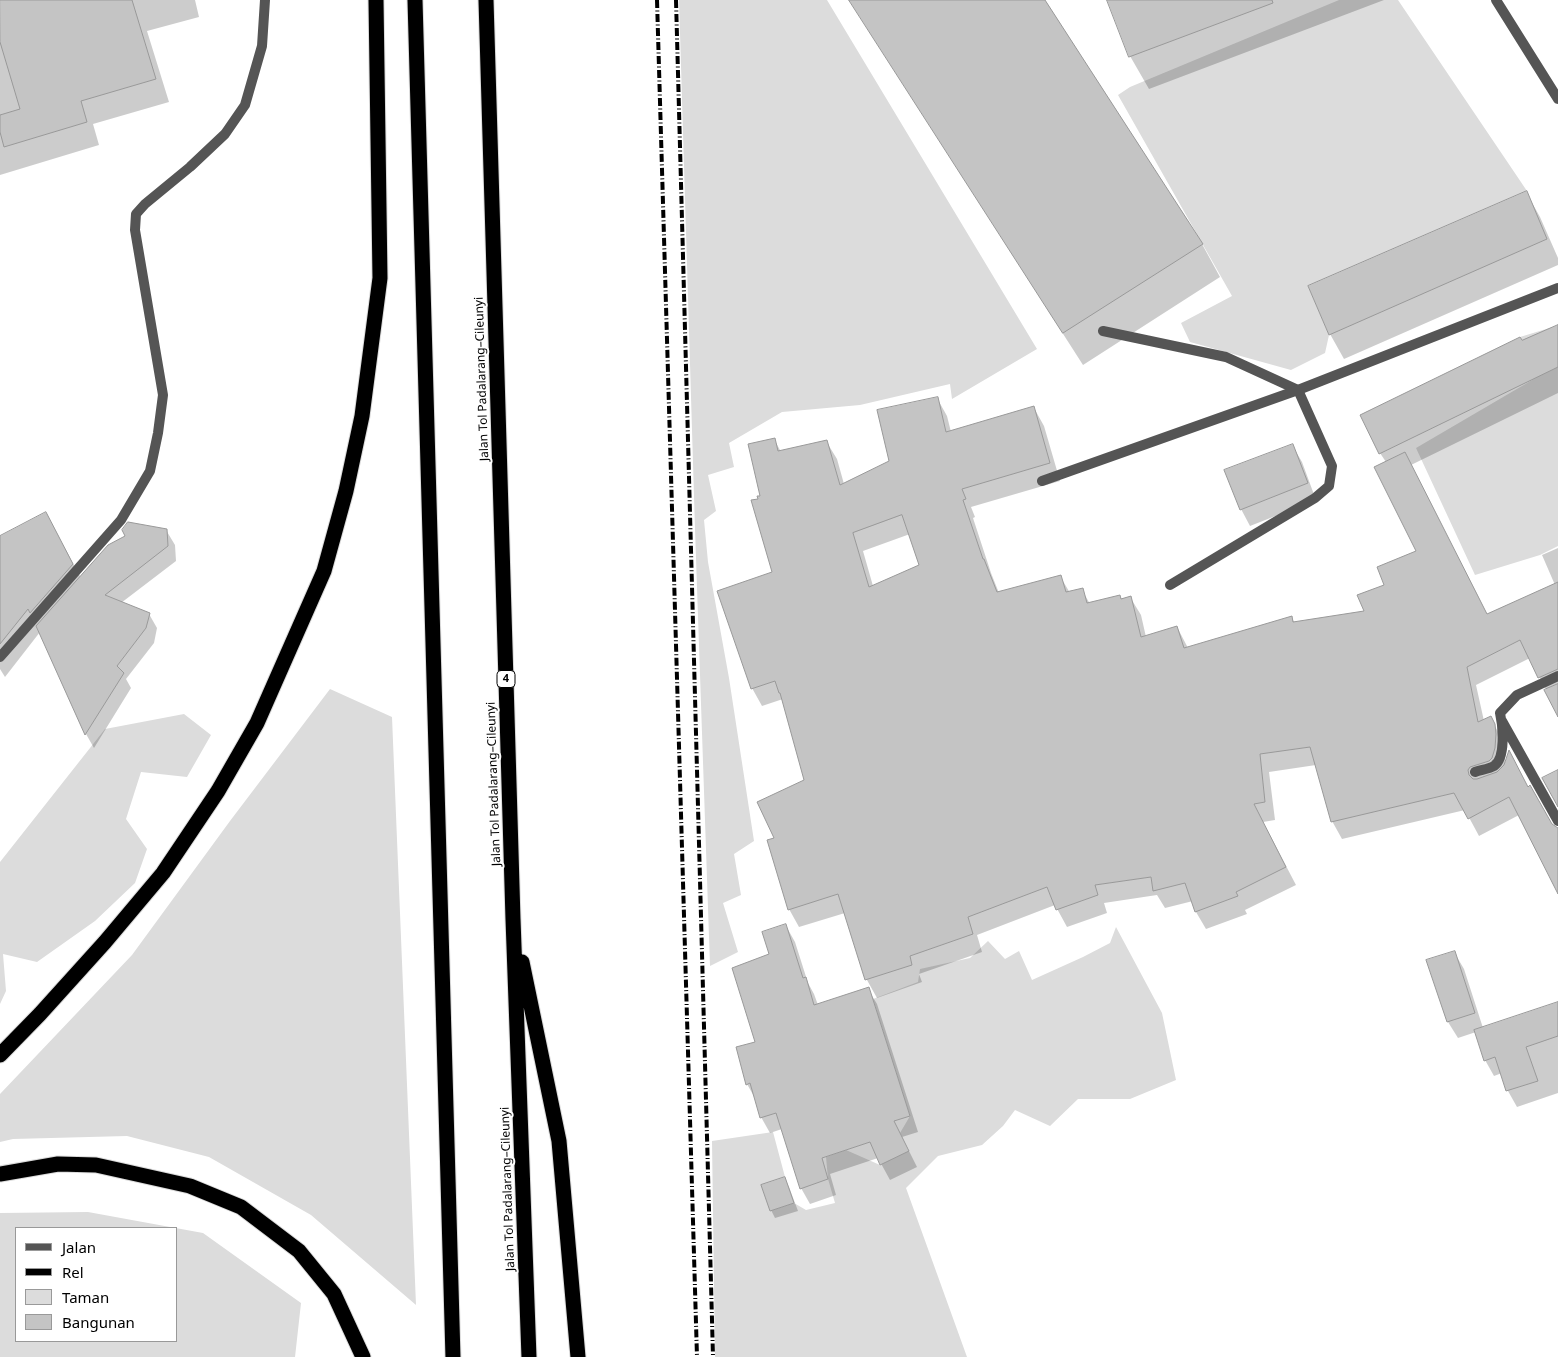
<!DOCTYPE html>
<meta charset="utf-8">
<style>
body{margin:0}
#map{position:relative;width:1558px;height:1357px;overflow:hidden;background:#fff;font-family:"Noto Sans",sans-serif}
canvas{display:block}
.legend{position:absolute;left:15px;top:1227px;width:162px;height:115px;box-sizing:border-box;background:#fff;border:1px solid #999;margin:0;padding:6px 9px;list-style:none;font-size:15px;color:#000}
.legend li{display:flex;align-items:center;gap:10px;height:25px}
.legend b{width:25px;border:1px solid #999}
</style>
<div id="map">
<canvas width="1558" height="1357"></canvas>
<ul class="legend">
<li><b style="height:6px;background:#555"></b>Jalan</li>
<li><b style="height:6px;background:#000"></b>Rel</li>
<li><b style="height:14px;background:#dcdcdc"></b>Taman</li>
<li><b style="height:14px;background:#c4c4c4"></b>Bangunan</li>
</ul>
</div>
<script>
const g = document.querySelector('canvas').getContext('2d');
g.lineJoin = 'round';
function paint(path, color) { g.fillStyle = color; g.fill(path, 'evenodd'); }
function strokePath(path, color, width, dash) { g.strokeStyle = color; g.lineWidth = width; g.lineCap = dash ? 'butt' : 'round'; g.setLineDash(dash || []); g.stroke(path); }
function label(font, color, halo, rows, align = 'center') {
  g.font = font + ' "Noto Sans",sans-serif'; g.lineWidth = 4; g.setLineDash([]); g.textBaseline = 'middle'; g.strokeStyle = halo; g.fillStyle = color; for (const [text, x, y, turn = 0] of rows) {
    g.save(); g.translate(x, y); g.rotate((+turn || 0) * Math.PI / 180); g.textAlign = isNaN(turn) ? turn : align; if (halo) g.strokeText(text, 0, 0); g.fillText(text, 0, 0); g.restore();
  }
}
const green = new Path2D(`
 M679 0H827L1037 349 952 399 950 384 860 405 782 412 729 443 734 467 708 475 716 511 704 520 708 562 729 678 754 841 734 854 741 895 723 903 738 952 710 966 695 529Z
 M1339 0H1398L1527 191 1308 286 1329 335 1325 353 1291 370 1190 342 1181 323 1232 296 1118 95 1130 87Z
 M1556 326 1558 331V546L1540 555 1475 575 1416 448 1539 376 1520 337Z
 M330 689 392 717 416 1305 311 1215 209 1157 127 1136 13 1139 0 1142V1094L132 955 230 821Z
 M184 714 211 735 187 777 141 772 126 819 147 849 135 883 95 921 37 962 3 954 6 991 0 1004V862L105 729Z
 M1116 927 1162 1013 1176 1080 1130 1099H1078L1050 1126 1015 1110 1003 1126 982 1145 938 1156 906 1188 967 1357H715L712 1141 773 1132 785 1177 762 1185 770 1211 794 1203 806 1210 835 1203 828 1179 826 1157 846 1150 880 1165 909 1150 900 1133 910 1116 873 999 918 982 920 969 970 958 988 941 1005 959 1019 951 1032 980 1083 957 1110 943Z
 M88 1212 203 1233 301 1303 295 1357H0V1213ZM16 1228H176V1341H16Z`);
const shadow = new Path2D(`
 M0 0H195L199 17 147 31 169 102 93 124 99 145 0 175Z
 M849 0H1044L1202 244 1220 277 1083 365Z
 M1109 0H1384L1149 89 1130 56Z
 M1526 192 1540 217 1558 258V265L1344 359 1330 334Z
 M1558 326V393L1411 465 1488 616 1555 585 1542 555 1558 548V713L1530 658 1476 685 1484 721 1490 717 1504 743 1505 764 1528 788 1552 826 1558 829V890L1519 815 1479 836 1465 810 1342 839 1332 821 1316 765 1269 772 1275 820 1263 822 1296 885 1245 910 1247 914 1206 929 1196 912 1193 901 1165 908 1157 895 1104 903 1107 913 1067 927 1055 905 977 935 982 952 919 974 922 982 877 998 867 980 845 913 799 927 789 909 775 839 806 781 783 699 762 706 752 688 774 573 759 500 762 496 774 439 781 452 826 441 837 459 844 484 891 462 937 398 947 416 951 432 1034 408 1044 426 1060 481 971 507 975 517 973 518 991 573 999 593 1060 576 1070 593 1082 590 1090 604 1130 597 1141 615 1146 637 1177 627 1188 648 1291 617 1295 623 1366 612 1386 585 1418 551 1386 462 1380 453 1521 341ZM910 534 921 566 873 586 863 551Z
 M1292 445 1302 462 1316 500 1250 526 1241 509Z
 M46 513 81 578 166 530 175 545 176 561 121 603 149 614 157 628 154 643 126 679 131 688 94 748 86 734 40 632 5 677 0 669V537Z
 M786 926 795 942 808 983 814 994 818 1005 868 989 877 1004 918 1132 902 1137 917 1167 890 1180 878 1158 830 1174 836 1195 810 1204 801 1188 782 1129 770 1133 761 1117 756 1100 747 1084 756 1043 771 954Z
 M1454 952 1464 969 1483 1028 1558 1004V1093L1517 1107 1508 1091 1502 1073 1494 1076 1485 1060 1476 1032 1458 1038 1448 1022Z
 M785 1179 789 1187 798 1211 775 1218 771 1210Z`);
const building = new Path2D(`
 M0 0H132L156 79 81 101 87 122 4 147 0 132V115L20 109 0 42Z
 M849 0H1045L1203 244 1063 333Z
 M1107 0H1272L1273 3 1129 57Z
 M1527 191 1547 239 1329 335 1308 286Z
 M1558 325V367L1379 454 1360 415 1520 337 1522 340Z
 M938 397 946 432 1034 406 1050 463 962 489 966 499 963 500 983 559H984L997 592 1061 575 1066 592 1083 588 1087 603 1120 595 1121 599 1131 596 1141 637 1177 626 1184 648 1292 616 1293 622 1364 611 1357 595 1384 585 1377 567 1416 551 1374 467 1405 452 1487 614 1558 582V669L1538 678 1520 640 1467 667 1478 722 1491 716 1495 724 1496 734 1495 748 1492 758 1489 761 1470 767 1468 770 1469 775 1473 779H1477L1497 772 1504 765 1509 750 1528 787 1530 785 1552 824 1558 828V894L1509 797 1468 819 1454 793 1331 822 1310 747 1260 754 1265 802 1254 804 1286 867 1236 892 1238 896 1195 912 1185 883 1153 891 1151 877 1095 885 1098 895 1056 910 1047 887 968 917 973 934 910 956 912 965 865 980 838 894 788 910 767 840 774 838 757 802 804 780 780 693H779L775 681 751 689 717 591 772 572 751 500 758 499 757 496H760L748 444 775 438 778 451 827 440 840 485 889 461 877 410ZM902 515 919 565 869 587 853 533Z
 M1293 444 1308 483 1240 510 1224 470Z
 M46 512 73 564 30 613 28 609 0 644V536Z
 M128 522 167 529 168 546 105 595 150 613 146 628 117 666 124 673 85 735 36 626 108 545 125 536 122 530Z
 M1558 684V717L1544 690Z
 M1558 770V807L1542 778Z
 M786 924 803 978 806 977 814 1005 869 987 910 1116 894 1121 909 1151 880 1165 870 1142 822 1158 828 1179 800 1189 776 1113 760 1118 750 1083 746 1085 736 1047 755 1042 732 968 769 954 762 932Z
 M1455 951 1475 1013 1447 1022 1426 960Z
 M1558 1002V1036L1526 1047 1538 1081 1506 1091 1495 1057 1484 1061 1474 1030Z
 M785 1177 794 1203 770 1211 761 1185Z`);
const service = new Path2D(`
 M1496 0 1558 99
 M1103 331 1226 357 1298 390 1332 466 1329 486 1315 498 1170 585`);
const minor = new Path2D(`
 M1042 481 1298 390 1558 288
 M0 657 121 520 150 471 158 433 163 395 135 230 136 214 145 204 190 167 225 134 245 105 262 46 265 0
 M1502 721 1558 821
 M1475 772C1480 770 1489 769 1494 766 1506 758 1503 726 1500 713L1517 695 1558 676`);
const motorway = new Path2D(`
 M415 0 453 1357
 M486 0 513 919 529 1357
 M522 962 559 1141 578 1357
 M0 1055 40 1014 105 942 163 873 218 791 257 723 324 571 346 491 362 416 380 278 376 0
 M0 1174 58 1164 96 1165 190 1186 241 1207 299 1251 334 1294 363 1357`);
const rail = new Path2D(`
 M657 0 697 1357
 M676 0 713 1357`);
const shields = [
 [506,679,18]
];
const shieldNames = [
 ["4",506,679]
];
const streetNames = [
 ["Jalan Tol Padalarang–Cileunyi",482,379,-92],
 ["Jalan Tol Padalarang–Cileunyi",494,784,-92],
 ["Jalan Tol Padalarang–Cileunyi",508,1189,-92]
];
paint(green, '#dcdcdc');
paint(shadow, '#0003');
paint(building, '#c4c4c4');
strokePath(building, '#999', 1);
strokePath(motorway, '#dbdbdb', 17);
strokePath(service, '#555', 10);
strokePath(minor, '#555', 10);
strokePath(motorway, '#000', 15);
strokePath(rail, '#000', 4, [8, 2.5, 1, 2.5]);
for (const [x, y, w] of shields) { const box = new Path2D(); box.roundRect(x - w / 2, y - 8.5, w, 17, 4); g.fillStyle = '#fff'; g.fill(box); strokePath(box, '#000', 1); }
label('bold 11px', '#000', null, shieldNames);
label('12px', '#000', '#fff', streetNames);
</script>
